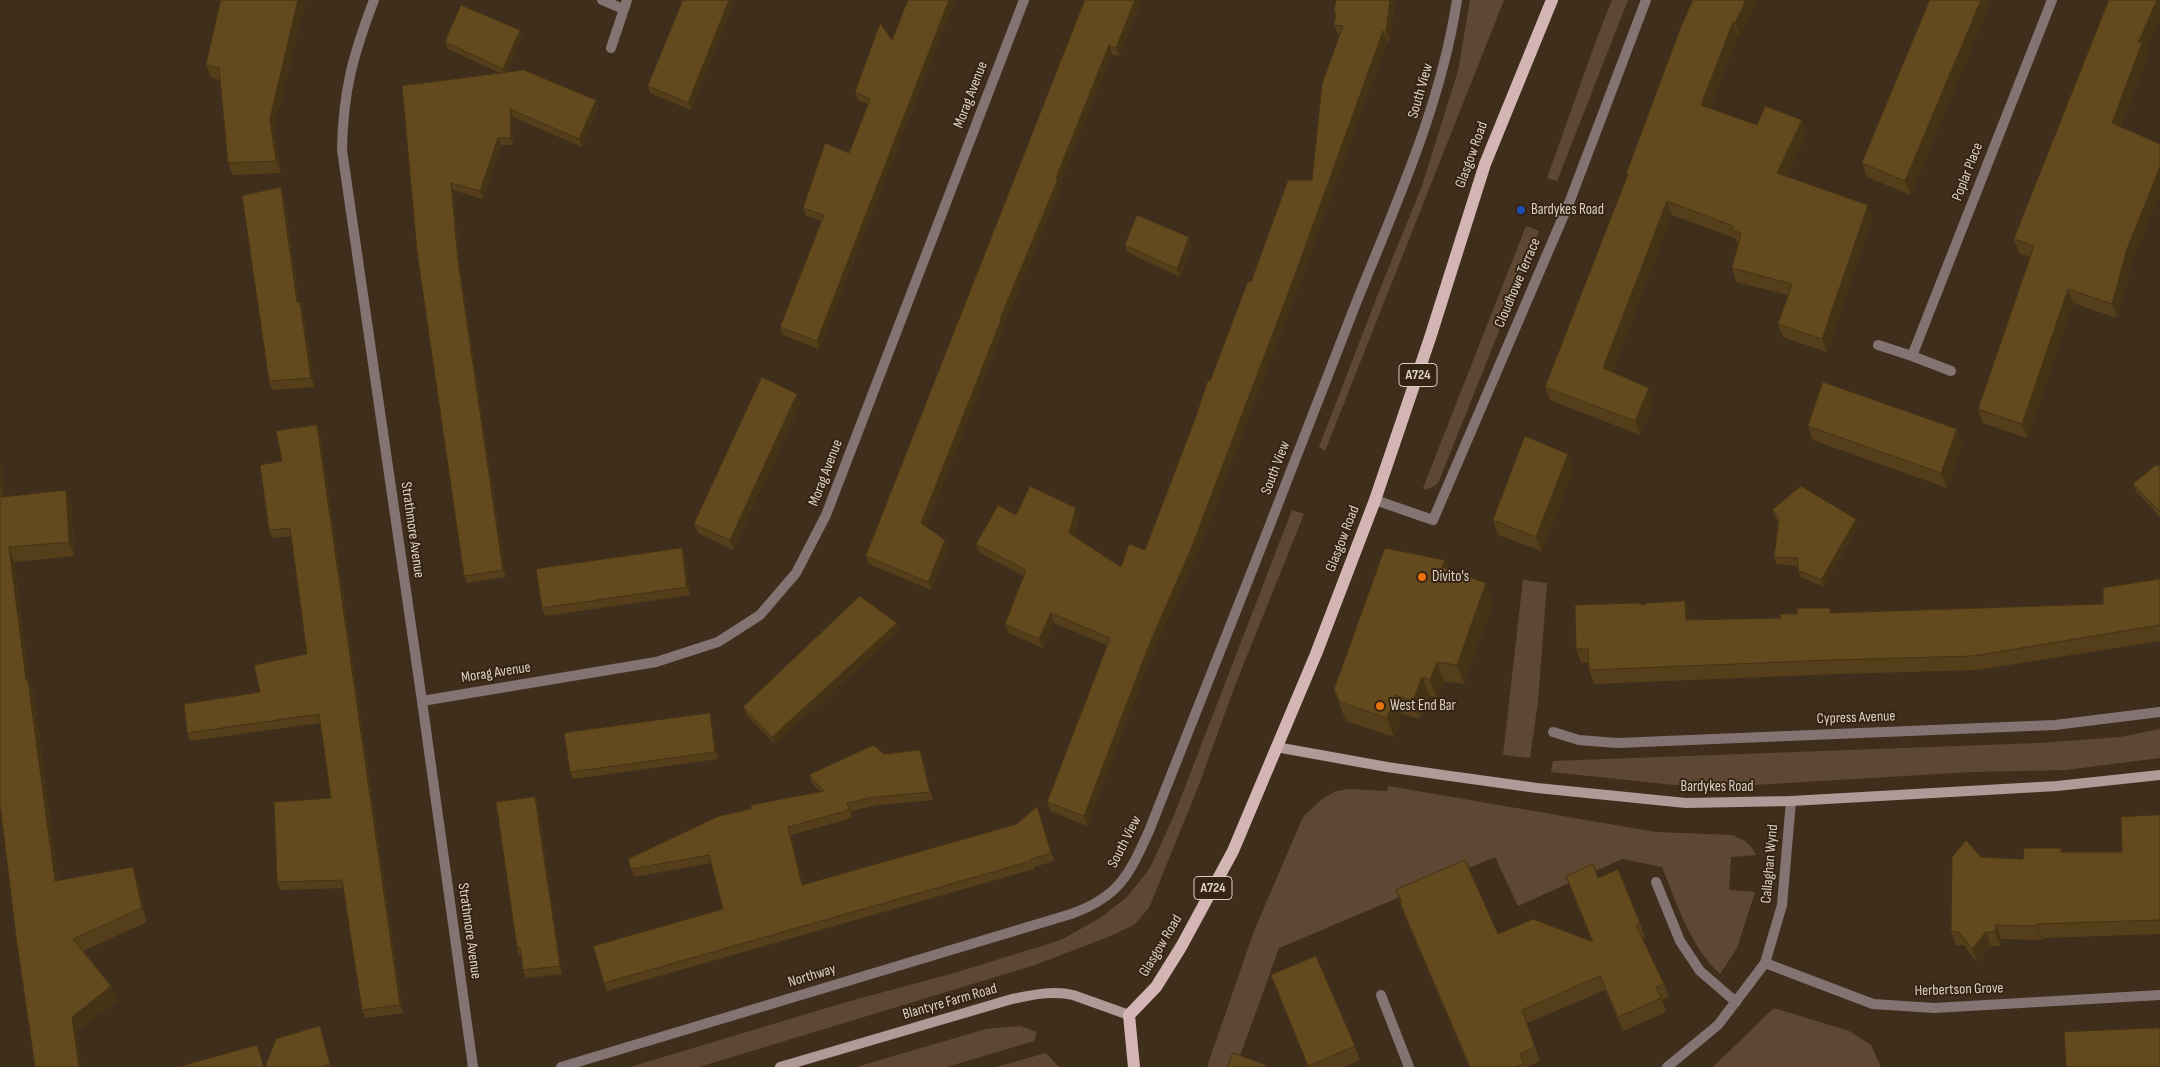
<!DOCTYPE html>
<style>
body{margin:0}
canvas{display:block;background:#402e1c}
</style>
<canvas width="2160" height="1067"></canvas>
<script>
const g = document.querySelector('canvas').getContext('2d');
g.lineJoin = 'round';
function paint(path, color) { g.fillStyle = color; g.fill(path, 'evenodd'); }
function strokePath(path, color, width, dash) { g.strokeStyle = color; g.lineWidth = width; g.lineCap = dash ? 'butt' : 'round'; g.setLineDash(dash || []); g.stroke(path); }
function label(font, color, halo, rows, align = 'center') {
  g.font = font + ' "Sofia Sans Condensed",sans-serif'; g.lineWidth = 4; g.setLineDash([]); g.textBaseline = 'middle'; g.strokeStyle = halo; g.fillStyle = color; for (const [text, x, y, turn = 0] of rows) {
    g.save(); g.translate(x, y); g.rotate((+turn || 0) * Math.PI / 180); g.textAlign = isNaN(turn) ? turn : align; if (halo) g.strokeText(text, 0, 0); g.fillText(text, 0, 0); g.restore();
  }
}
const green = new Path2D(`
 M1470 0H1504L1325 451 1319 447 1378 294 1422 186 1458 71Z
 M1612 0H1628L1557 181 1547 178 1597 38Z
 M1526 226 1539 231 1439 481 1436 485 1426 490 1423 488Z
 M1292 510 1304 514 1234 688 1200 782 1149 908 1134 925 1108 937 1035 965 699 1067H630L843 1003 954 973 1061 940 1100 918 1127 897 1150 868 1175 813Z
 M1523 580 1547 583 1538 701 1530 758 1503 755Z
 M2160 729V758L2065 770 1971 772 1721 787 1675 785 1551 772 1553 761 2039 743 2120 737Z
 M1388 786 1656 832 1732 835 1745 841 1752 848 1756 855 1731 857 1729 890 1755 892 1737 948 1720 974C1690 946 1677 904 1662 867L1622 859 1518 906 1495 857 1279 948 1236 1067H1207L1254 931 1303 817 1322 799 1336 791 1350 789 1387 791Z
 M1774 1008 1849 1031 1871 1045 1881 1067H1713Z
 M1020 1026 1037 1032 1034 1041 947 1067H856L986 1029Z
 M1046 1053 1059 1067H996Z`);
const service = new Path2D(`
 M1656 882 1680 941 1700 971 1736 1002`);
const minor = new Path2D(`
 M374 0C353 55 343 91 342 150L422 701 473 1067
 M602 0 623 9
 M611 48 627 0
 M1878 345 1912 356 1951 371
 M1912 356 2052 0
 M1375 500 1433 520 1569 203 1646 0
 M422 701 656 662 718 642 760 615 796 573 826 515 1024 0
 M1553 732 1579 740 1617 743 2055 725 2160 712
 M1765 963 1873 1004 1934 1008 2160 995
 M1381 995 1409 1067
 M561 1067 1071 914C1119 897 1129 875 1149 831 1217 660 1285 488 1351 316 1392 212 1440 111 1457 0
 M1667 1067 1718 1025 1765 963 1782 905 1791 801`);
const secondary = new Path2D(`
 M1276 747 1387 767 1450 776 1537 788 1686 803 1791 801 2057 786 2160 775
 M780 1067 1012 999C1032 995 1053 990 1073 995L1129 1015`);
const primary = new Path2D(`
 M1134 1067 1129 1015 1156 987 1181 947 1233 851 1316 654 1375 500 1430 338 1485 164 1552 0`);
const wall = new Path2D(`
 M221 0 274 131 281 173 233 175 228 163 220 80 211 77 206 65Z
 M683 0H735L691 110 650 93 648 86Z
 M908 0H955L819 349 783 335 780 327 822 221 806 216 803 208 849 153 868 104 858 100 855 92 892 40Z
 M1085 0H1142L1119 56 1112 54 1060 184 1061 187 1004 325V328L926 527 945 540 948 549 931 590 869 564 866 556Z
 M1395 0 1390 41H1387L1299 285 1195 559 1152 654 1087 826 1051 811 1047 802 1107 645 1054 623 1043 648 1009 633 1005 624 1024 576 980 553 976 544 1016 515 1079 518 1074 536 1121 567 1145 550 1210 381 1251 282 1312 180 1340 35 1338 34 1334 25 1335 15 1334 12Z
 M1693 0H1757L1740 36 1738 35 1710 108 1757 125 1802 120 1807 134 1787 176 1873 218 1827 352 1783 337 1778 324 1788 295 1736 282 1732 268 1738 244 1737 243 1735 238 1672 215 1612 372 1649 388 1654 401 1640 435 1550 400 1545 387 1627 177 1626 174Z
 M1930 0 1911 195 1867 177 1862 163Z
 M522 37 507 73 596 100 598 107 582 147 513 117V145H501L483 199 453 190 460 268 506 577 467 583 464 576 417 252 500 73 448 49 445 42Z
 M2146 50 2148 54 2121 127 2132 263 2117 318 2073 303 2027 438 1983 423 1978 409 2030 257 2019 253 2014 239Z
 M281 187 284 196 299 302H300L303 310 315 387 272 390 269 381Z
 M1125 245H1192L1180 277 1127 252Z
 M801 403 733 550 698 533 694 524Z
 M1808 426 1962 444 1947 488 1813 440Z
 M320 433 403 1013 365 1018 362 1010 344 888 280 890 277 882 331 798 320 723 190 741 187 733 260 692 307 654 291 536 272 538 269 530 282 461Z
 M2160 466V517L2136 491 2133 484Z
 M1574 468 1542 551 1498 535 1493 520Z
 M66 490 71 504 74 556 14 562 29 682 34 694 58 880 133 867 138 882 147 922 83 951 111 986 117 1001 77 1031 0 805 5 497Z
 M1772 510 1858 526 1824 587 1801 577 1798 570V566L1777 564 1774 557 1778 521 1775 517Z
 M682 548 685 556 690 595 545 616 542 608Z
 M1445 560 1448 569 1493 602 1464 684 1444 681 1437 698 1429 695 1420 719 1402 714 1394 737 1346 721 1334 690Z
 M2160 579V641L1977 670 1837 674 1594 684 1589 670V663H1581L1576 649 1690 616V620L1781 618 1832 613 2103 604Z
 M900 630 775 744 746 714 743 707Z
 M712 720 718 759 573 779 570 772Z
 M884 754 923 758 933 800 878 805 850 811 852 818 791 835 803 885 1017 824 1040 814 1054 861 1034 867V869L607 991 604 983 723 909 711 863 634 877 628 859 751 809 820 792 812 783 809 775Z
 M535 797 538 804 562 974 526 978 523 970 521 955H519L517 948Z
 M2160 815V934L2042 938V940L2001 939 2000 946H1991L1977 963 1964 945H1956L1951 931 1981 857 2023 859 2061 848 2062 852H2122Z
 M1566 876 1598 878 1640 923 1645 937 1642 938 1664 984 1669 997 1662 1000 1666 1012 1623 1031 1605 990 1527 1023 1540 1061 1526 1067H1469L1405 917 1396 890 1498 934 1592 942Z
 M1271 975 1355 1046 1360 1060 1344 1067H1308Z
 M320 1026 331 1067H265Z`);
const shadedWall = new Path2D(`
 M298 0H306L274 131 281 173 276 161 270 119Z
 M729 0H735L691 110 688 103Z
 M949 0H955L819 349 817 341Z
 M1135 0H1142L1119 56 1116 48Z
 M1390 0H1395L1390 41 1386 32Z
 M1746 0H1757L1740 36 1735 23Z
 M1981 0H1992L1911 195 1905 181Z
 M2157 0H2160V19L2146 50 2148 54 2117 137 2112 123 2138 43Z
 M1733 22 1738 35 1706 118 1701 105Z
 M520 30 522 37 506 76 503 69Z
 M1383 31 1387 41 1299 285 1195 559 1152 654 1087 826 1084 816Z
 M1109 45 1112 54 1060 184 1061 187 1004 325V328L924 532 921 523 1000 319Z
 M596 100 598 107 582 147 579 139Z
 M510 109 513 117V145L511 138Z
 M1802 120 1807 134 1782 186 1777 173Z
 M498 138 501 145 483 199 480 191Z
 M2160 167V194L2132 263 2117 318 2112 304 2127 249Z
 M451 183 453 190 460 268 506 577 503 570 458 261Z
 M281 187 284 196 300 311 297 302Z
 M1667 201 1672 215 1608 382 1603 368Z
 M1868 205 1873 218 1827 352 1822 339Z
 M1189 237 1192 245 1180 277 1177 269Z
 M2068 289 2073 303 2027 438 2022 424Z
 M300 302 303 310 315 387 311 378Z
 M1649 388 1654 401 1640 435 1635 421Z
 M797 394 801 403 733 550 730 540Z
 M317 425 320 433 403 1013 400 1005Z
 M1957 429 1962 444 1947 488 1941 473Z
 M1568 454 1574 468 1542 551 1536 537Z
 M0 455 7 512 2 497 0 483Z
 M66 490 71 504 74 556 69 542Z
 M1076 508 1079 518 1072 542 1069 533Z
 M1856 519 1858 526 1824 587 1821 580Z
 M945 540 948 549 931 590 928 582Z
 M9 547 14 562 29 682 34 694 60 895 55 881 26 680Z
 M682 548 685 556 690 595 687 587Z
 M1445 560 1452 579 1442 567Z
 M1486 583 1493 602 1464 684 1457 665Z
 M1685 601 1690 616 1691 635 1686 620Z
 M1051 613 1054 623 1043 648 1039 639Z
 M897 623 900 630 775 744 772 737Z
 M1437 662 1444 681 1437 698 1430 680Z
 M1422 677 1429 695 1420 719 1413 701Z
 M1395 695 1402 714 1394 737 1387 718Z
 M710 713 712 720 718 759 715 752Z
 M920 750 923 758 933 800 930 792Z
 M535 797 538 804 562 974 560 966Z
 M788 827 791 835 805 894 802 885Z
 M133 867 138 882 147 922 142 908Z
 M2037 924 2042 938V940L2037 926Z
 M1996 925 2001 939 2000 946 1995 932Z
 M1986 932 1991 946 1977 963 1972 949Z
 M111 986 117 1001 77 1031 82 1067H79L72 1017Z`);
const building = new Path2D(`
 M221 0H298L270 119 276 161 228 163 219 68 206 65Z
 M683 0H729L688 103 648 86Z
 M908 0H949L817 341 780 327 824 215 803 208 825 143 849 153 870 99 855 92 880 23 892 40Z
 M1085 0H1135L1116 48 1109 45 1056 178 1058 179 1000 319 1001 320 921 523 945 540 928 582 866 556Z
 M1336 0H1390L1386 32 1383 31 1295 275 1191 549 1149 645 1084 816 1047 802 1110 638 1051 613 1039 639 1005 624 1026 570 976 544 998 505 1016 515 1030 486 1076 508 1069 533 1121 567 1129 544 1145 550 1195 419 1208 380 1210 381 1248 281 1251 282 1288 180H1312L1322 84 1343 26 1334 25 1336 12H1334Z
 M1693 0H1746L1735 23 1733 22 1701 105 1757 125 1765 106 1802 120 1777 173 1868 205 1822 339 1778 324 1792 284 1732 268 1741 233 1732 230 1733 226 1667 201 1603 368 1649 388 1635 421 1545 387 1628 174H1626L1680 29Z
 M1930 0H1981L1905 181 1862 163Z
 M2109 0H2157L2138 43 2143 40 2112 123 2160 144V167L2127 249 2112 304 2068 289 2022 424 1978 409 2034 246 2014 239Z
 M461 5 520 30 503 69 445 42Z
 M524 70 596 100 579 139 510 109 511 138H498L480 191 451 183 458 261 503 570 464 576 417 252 402 86Z
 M281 187 297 302H300L311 378 269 381 242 196Z
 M1137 215 1189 237 1177 269 1125 245Z
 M762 377 797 394 730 540 694 524Z
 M1823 382 1957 429 1941 473 1808 426Z
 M317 425 400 1005 362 1010 342 880 277 882 274 802 331 798 319 714 187 733 184 704 260 692 254 665 307 654 290 528 269 530 260 465 282 461 276 431Z
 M1525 436 1568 454 1536 537 1493 520Z
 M2156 465 2160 466V512L2133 484Z
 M0 483 2 497 66 490 69 542 9 547 26 680H28L55 881 133 867 142 908 73 939 111 986 72 1017 79 1067H35L17 944 0 805Z
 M1801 486 1856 519 1821 580 1798 570V558L1774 557 1779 517 1772 510Z
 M682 548 687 587 542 608 536 569Z
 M1385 548 1445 560 1442 567 1486 583 1457 665 1437 662 1430 680 1422 677 1413 701 1395 695 1387 718 1340 702 1334 690Z
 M2160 579V625L1972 656 1832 660 1589 670 1588 649H1576L1575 605 1636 603 1645 605 1646 603 1685 601 1686 620 1781 618 1780 614H1797V608H1830V613L2103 604V588Z
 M860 596 897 623 772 737 743 707Z
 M710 713 715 752 570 772 564 733Z
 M874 745 884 754 920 750 930 792 875 797 847 803 849 810 788 827 802 885 1017 824 1037 806 1051 853 1031 859V861L604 983 593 946 723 909 709 855 631 869 628 859 719 816 751 809V805L824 791 809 775Z
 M535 797 560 966 523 970 520 947 517 948 496 802Z
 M2160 815V920L2037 924V926L1996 925 1995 932H1986L1972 949 1959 932 1951 931 1952 857 1966 840 1981 857 2023 859 2024 848H2061V852H2122L2121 817Z
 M1465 860 1498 934 1533 919 1593 942 1566 876 1593 864 1598 878 1618 869 1640 923 1636 925 1664 984 1656 987 1661 998 1618 1017 1600 976 1522 1010 1535 1047 1520 1054 1524 1064 1516 1067H1470L1400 903 1402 902 1396 890Z
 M1316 956 1355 1046 1308 1066 1271 975Z
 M320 1026 330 1064 320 1067H265L276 1039Z
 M2160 1028V1067H2066L2064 1032Z
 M257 1045 264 1067H178Z
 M1233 1053 1266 1065 1265 1067H1228Z`);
const markers = [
 [1521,210,5,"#1a4fb4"],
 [1422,577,5,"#e8710a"],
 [1380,706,5,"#e8710a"]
];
const shields = [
 [1418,375,38],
 [1213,888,38]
];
const shieldNames = [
 ["A724",1418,375],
 ["A724",1213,888]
];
const streetNames = [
 ["South View",1421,91,-74],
 ["Morag Avenue",971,95,-69],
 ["Glasgow Road",1472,155,-70],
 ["Poplar Place",1968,172,-69],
 ["Cloudhowe Terrace",1518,283,-67],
 ["South View",1276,468,-69],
 ["Morag Avenue",826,473,-69],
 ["Strathmore Avenue",412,530,82],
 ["Glasgow Road",1343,539,-69],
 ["Morag Avenue",496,673,-9],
 ["Cypress Avenue",1856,718,-2],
 ["Bardykes Road",1717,787],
 ["South View",1125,842,-63],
 ["Callaghan Wynd",1770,864,-85],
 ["Strathmore Avenue",469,931,82],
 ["Glasgow Road",1161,946,-59],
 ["Northway",812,976,-17],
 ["Herbertson Grove",1959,990,-2],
 ["Blantyre Farm Road",950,1002,-16]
];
const poiNames = [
 ["Bardykes Road",1531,210],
 ["Divito's",1432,577],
 ["West End Bar",1390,706]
];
paint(green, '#5e4833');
strokePath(service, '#837473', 10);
strokePath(minor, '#837473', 10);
strokePath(secondary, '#b09a98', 10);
strokePath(primary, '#d3b6b4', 12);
paint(wall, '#553f1a');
paint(shadedWall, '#453315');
paint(building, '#63491e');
strokePath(building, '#453315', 1);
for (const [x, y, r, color] of markers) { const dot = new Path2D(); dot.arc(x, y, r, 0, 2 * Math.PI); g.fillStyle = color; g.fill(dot); strokePath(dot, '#352412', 2); }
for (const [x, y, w] of shields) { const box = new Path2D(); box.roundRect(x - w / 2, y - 11.5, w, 23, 4); g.fillStyle = '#352412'; g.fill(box); strokePath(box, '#dcd0c6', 1); }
label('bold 14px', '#dcd0c6', null, shieldNames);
label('15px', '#dcd0c6', '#352412', streetNames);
label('15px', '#dcd0c6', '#352412', poiNames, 'left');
</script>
